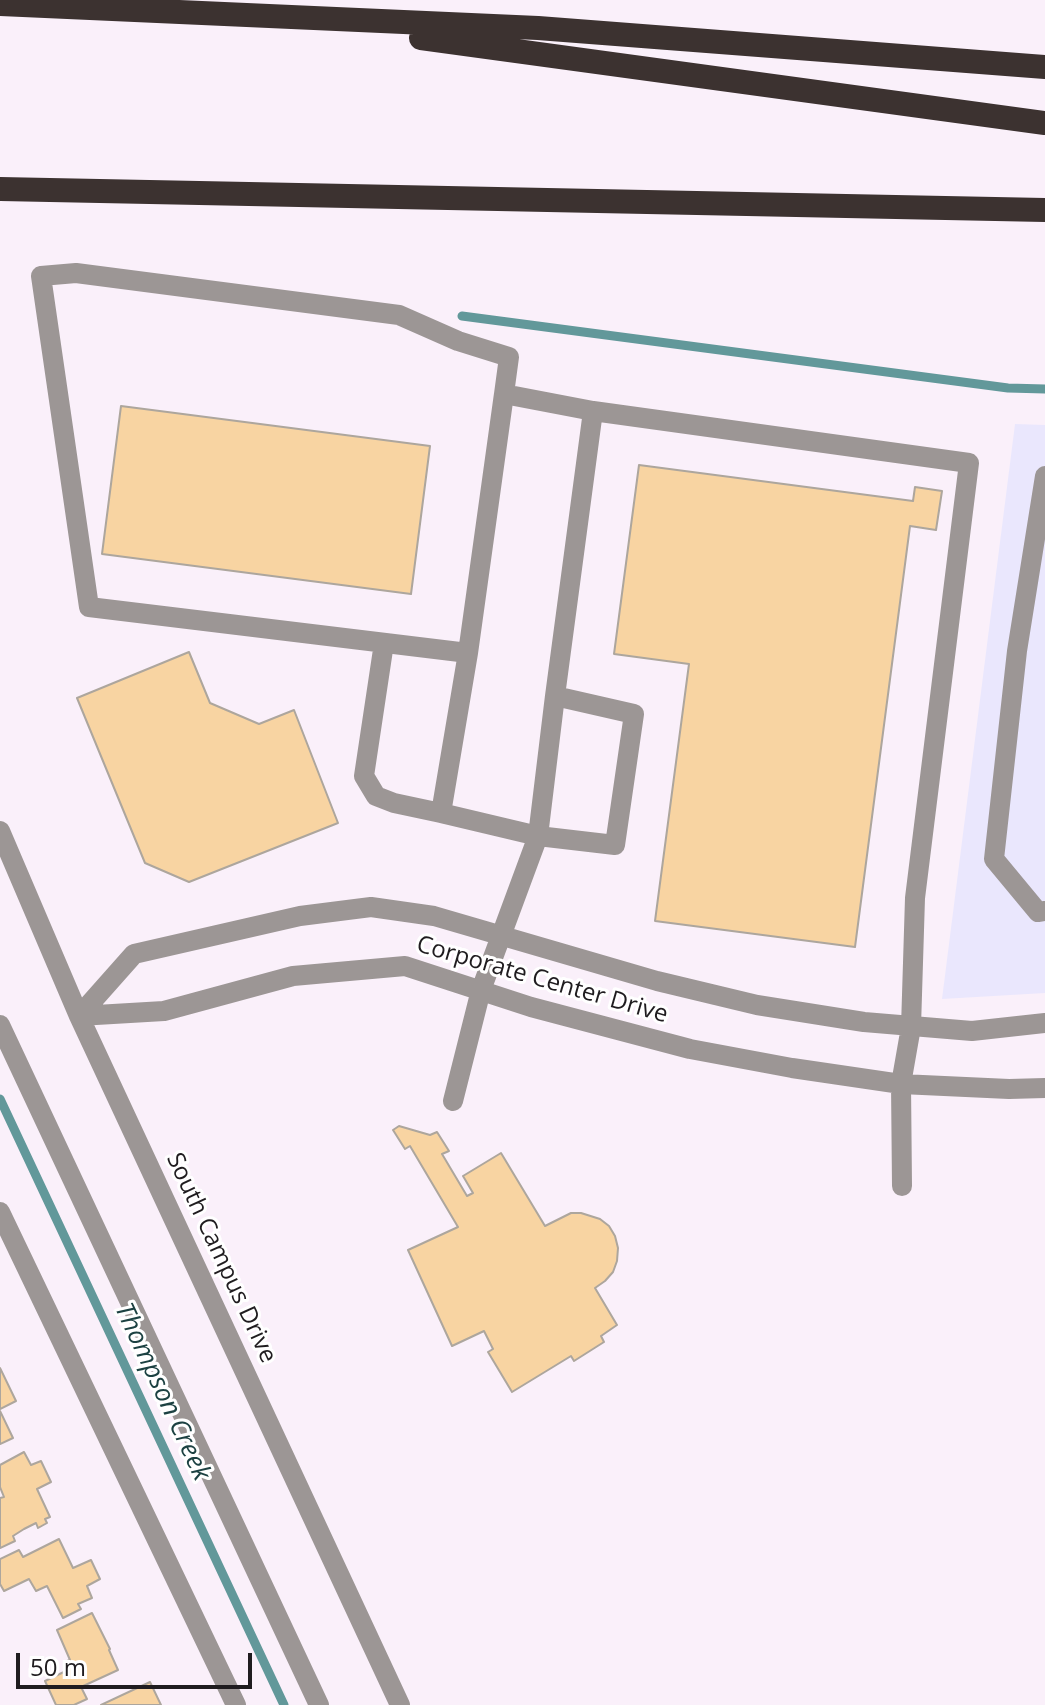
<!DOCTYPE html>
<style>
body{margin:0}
#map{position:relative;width:1045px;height:1705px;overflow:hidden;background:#faf0fa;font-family:"Open Sans",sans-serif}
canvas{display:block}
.scale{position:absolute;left:16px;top:1653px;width:236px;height:36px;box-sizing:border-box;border:4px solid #1f1c1f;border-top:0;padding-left:10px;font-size:24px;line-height:28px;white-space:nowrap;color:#1f1c1f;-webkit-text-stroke:6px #fff;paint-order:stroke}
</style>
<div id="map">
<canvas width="1045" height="1705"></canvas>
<div class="scale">50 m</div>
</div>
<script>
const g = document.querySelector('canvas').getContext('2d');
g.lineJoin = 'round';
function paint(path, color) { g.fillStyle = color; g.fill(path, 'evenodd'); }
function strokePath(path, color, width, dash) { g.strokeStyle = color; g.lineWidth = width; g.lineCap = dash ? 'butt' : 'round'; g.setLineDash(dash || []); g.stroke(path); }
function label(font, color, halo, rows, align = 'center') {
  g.font = font + ' "Open Sans",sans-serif'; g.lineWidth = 6; g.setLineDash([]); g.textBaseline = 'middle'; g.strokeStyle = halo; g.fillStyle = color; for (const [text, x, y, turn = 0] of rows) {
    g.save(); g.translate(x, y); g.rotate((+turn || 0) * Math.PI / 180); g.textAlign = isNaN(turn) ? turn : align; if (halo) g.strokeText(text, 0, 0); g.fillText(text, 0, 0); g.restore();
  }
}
const education = new Path2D(`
 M1015 424 1045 425V993L942 999Z`);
const stream = new Path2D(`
 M462 316 1008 388 1045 389
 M0 1099 284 1705`);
const building = new Path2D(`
 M121 406 430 446 411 594 102 554Z
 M639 465 913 501 915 487 942 491 936 530 910 526 855 947 655 921 689 664 614 654Z
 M189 652 210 703 259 724 294 710 338 823 189 882 145 863 77 698Z
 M399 1126 430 1135 437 1132 449 1151 442 1154 467 1196 473 1193 463 1176 501 1153 545 1226 571 1213H581L600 1219 609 1226 615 1236 618 1248 617 1261 613 1272 605 1281 595 1288 617 1325 601 1336 604 1342 574 1361 571 1356 512 1392 488 1352 493 1349 484 1331 452 1346 408 1250 458 1227 410 1146 405 1149 393 1130Z
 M0 1368 16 1401 0 1409Z
 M0 1411 13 1438 0 1444Z
 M24 1452 31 1465 41 1461 51 1482 37 1489 50 1517 45 1519 47 1523 38 1528 36 1523 24 1529 13 1536 15 1541 0 1548V1498L4 1497 0 1487V1465Z
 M59 1539 73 1568 91 1560 100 1579 87 1586 92 1598 78 1604 81 1609 63 1618 47 1586 36 1591 29 1579 4 1591 0 1584V1559L19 1550 23 1557Z
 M92 1613 110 1649 109 1650 118 1670 81 1687 87 1699 74 1705H56L45 1681 68 1670 64 1662 70 1660 57 1630Z
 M150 1682 161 1705H101Z`);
const minor = new Path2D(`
 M593 411 969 463 915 898 911 1027 901 1084 902 1186
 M1045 476 1017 651 994 859 1038 912 1045 911
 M384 643 364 776 376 796 394 803 441 813
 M468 653 89 607 41 276 76 273 399 315 458 341 509 357 504 394 593 411 555 696 634 714 615 845 538 836 555 696
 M0 831 79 1016 400 1705
 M79 1016 134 954 300 916 371 907 434 916 657 981 757 1005 864 1022 972 1031 1045 1023
 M79 1016 164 1011 293 976 405 966 531 1007 690 1049 792 1068 901 1084 1009 1089 1045 1088
 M0 1025 319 1705
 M453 1101 481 990 538 836 441 813 468 653 504 394
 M0 1212 236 1705`);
const highway = new Path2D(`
 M0 4 538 28 1045 67
 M421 38 1045 123
 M0 189 1045 210`);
const streetNames = [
 ["Corporate Center Drive",542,980,16],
 ["South Campus Drive",221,1258,65]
];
const waterNames = [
 ["Thompson Creek",162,1392,65]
];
paint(education, '#eae7fd');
strokePath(stream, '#62989a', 9);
paint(building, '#f8d4a2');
strokePath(building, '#ada69d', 2);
strokePath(minor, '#9c9695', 20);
strokePath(highway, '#3c3230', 24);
label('24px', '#1f1c1f', '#fff', streetNames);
label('italic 26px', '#1c4142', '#fff', waterNames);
</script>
